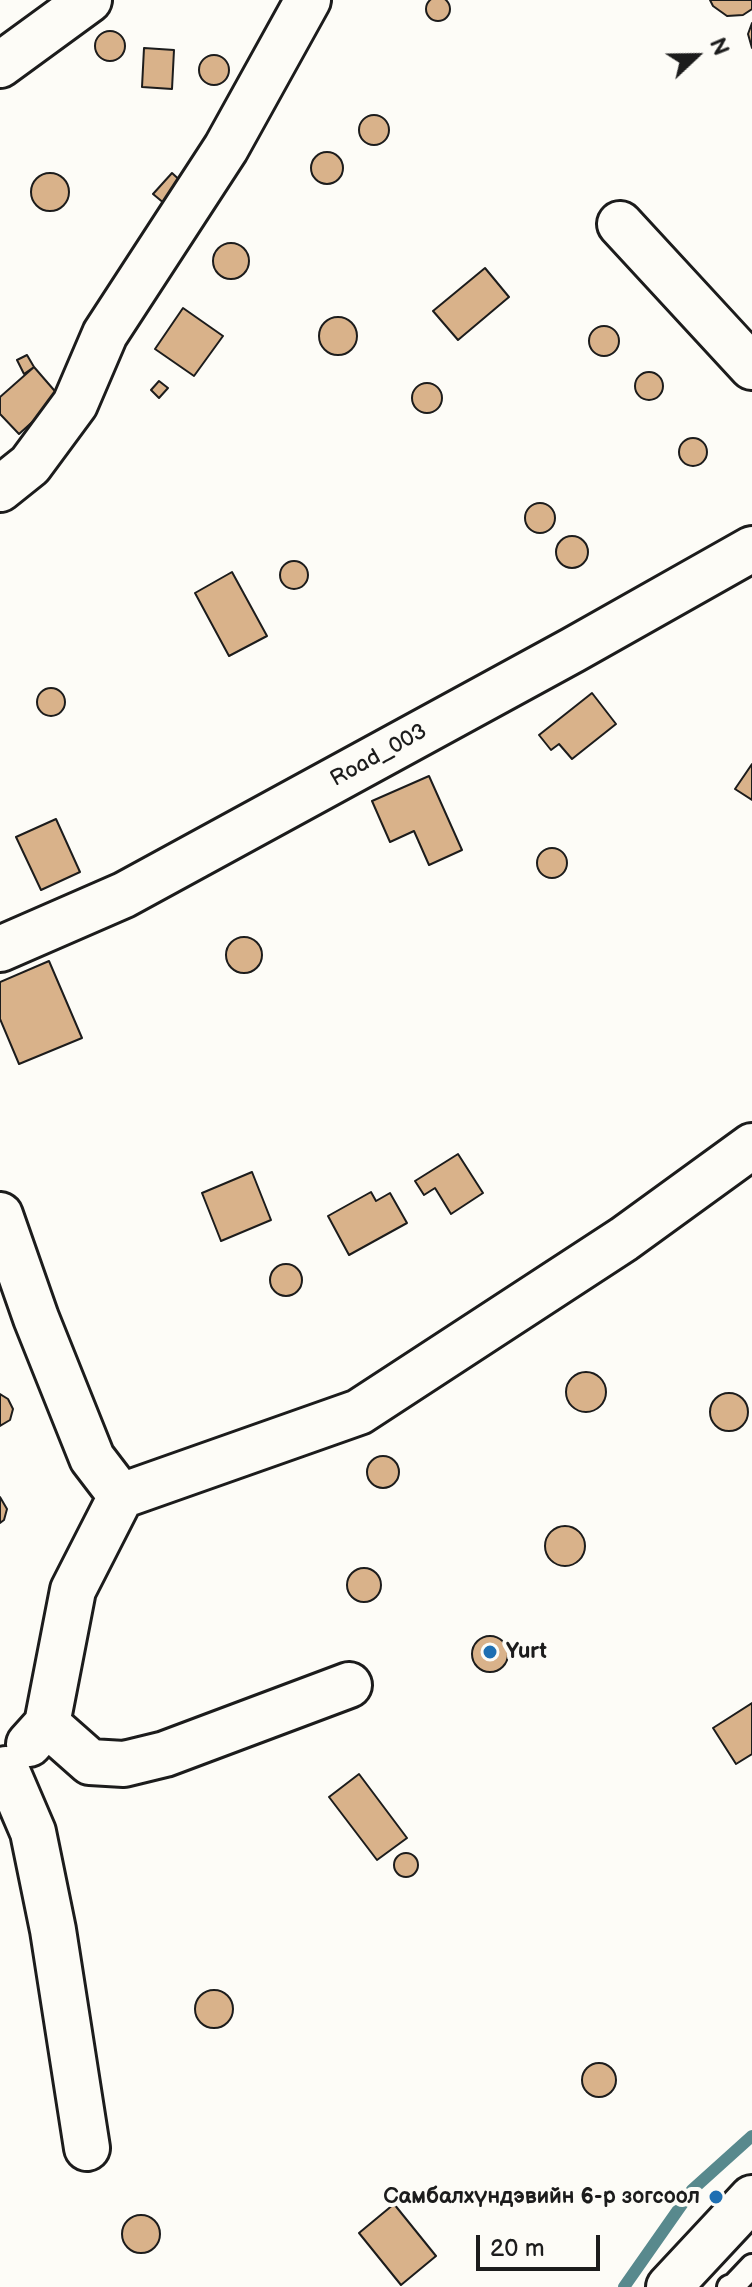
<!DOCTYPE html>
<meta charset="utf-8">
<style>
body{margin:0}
#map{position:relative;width:752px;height:2287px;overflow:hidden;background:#fdfcf7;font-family:"Balsamiq Sans",sans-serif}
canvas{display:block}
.north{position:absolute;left:656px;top:16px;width:80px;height:80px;-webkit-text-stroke:6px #fdfcf7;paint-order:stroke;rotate:68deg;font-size:22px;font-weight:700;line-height:32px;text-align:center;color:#1c1c1c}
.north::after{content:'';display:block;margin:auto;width:28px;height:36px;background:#1c1c1c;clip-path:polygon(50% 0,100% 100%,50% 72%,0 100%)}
.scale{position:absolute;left:476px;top:2235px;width:124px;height:36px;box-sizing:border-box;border:4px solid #1c1c1c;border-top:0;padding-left:10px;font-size:24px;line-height:28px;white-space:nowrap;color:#1c1c1c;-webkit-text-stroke:6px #fdfcf7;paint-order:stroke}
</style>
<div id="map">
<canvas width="752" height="2287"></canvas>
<div class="north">N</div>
<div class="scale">20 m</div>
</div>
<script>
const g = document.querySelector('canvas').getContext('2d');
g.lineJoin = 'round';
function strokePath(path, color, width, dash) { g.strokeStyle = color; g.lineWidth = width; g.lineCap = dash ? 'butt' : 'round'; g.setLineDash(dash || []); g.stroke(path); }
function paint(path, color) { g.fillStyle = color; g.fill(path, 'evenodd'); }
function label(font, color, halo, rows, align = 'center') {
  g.font = font + ' "Balsamiq Sans",sans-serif'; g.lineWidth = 8; g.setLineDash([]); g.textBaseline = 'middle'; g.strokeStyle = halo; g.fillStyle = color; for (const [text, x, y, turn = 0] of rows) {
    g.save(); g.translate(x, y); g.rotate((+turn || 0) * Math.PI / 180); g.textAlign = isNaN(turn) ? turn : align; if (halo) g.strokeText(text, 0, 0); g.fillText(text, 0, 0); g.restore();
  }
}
const stream = new Path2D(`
 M624 2287 692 2190 752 2136`);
const building = new Path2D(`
 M426 9a12 12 0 1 1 24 0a12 12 0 1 1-24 0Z
 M710 0H752V9L743 15 727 16 713 6Z
 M752 23V48L748 34Z
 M95 46a15 15 0 1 1 30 0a15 15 0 1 1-30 0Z
 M144 48 174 50 172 89 142 87Z
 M199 70a15 15 0 1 1 30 0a15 15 0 1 1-30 0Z
 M359 130a15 15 0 1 1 30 0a15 15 0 1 1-30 0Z
 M311 168a16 16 0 1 1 32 0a16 16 0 1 1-32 0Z
 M172 173 184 184 165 204 153 194Z
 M31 192a19 19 0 1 1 38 0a19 19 0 1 1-38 0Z
 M213 261a18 18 0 1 1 36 0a18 18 0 1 1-36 0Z
 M485 268 509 297 458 340 433 311Z
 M183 308 223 336 194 376 155 349Z
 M319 336a19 19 0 1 1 38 0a19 19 0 1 1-38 0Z
 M589 341a15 15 0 1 1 30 0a15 15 0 1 1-30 0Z
 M27 355 34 367 24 374 17 360Z
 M34 367 60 397 19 434 0 414V397Z
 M635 386a14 14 0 1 1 28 0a14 14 0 1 1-28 0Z
 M159 381 168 388 159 398 151 390Z
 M412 398a15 15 0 1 1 30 0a15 15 0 1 1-30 0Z
 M679 452a14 14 0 1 1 28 0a14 14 0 1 1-28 0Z
 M525 518a15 15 0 1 1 30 0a15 15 0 1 1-30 0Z
 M556 552a16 16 0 1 1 32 0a16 16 0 1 1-32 0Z
 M280 575a14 14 0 1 1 28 0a14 14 0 1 1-28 0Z
 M232 572 267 636 229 656 195 593Z
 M37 702a14 14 0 1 1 28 0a14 14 0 1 1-28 0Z
 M592 693 616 724 572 759 559 744 551 750 539 735Z
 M752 764V800L735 789Z
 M429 776 462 850 429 865 414 831 390 842 372 801Z
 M56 819 80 872 41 890 16 837Z
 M537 863a15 15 0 1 1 30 0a15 15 0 1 1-30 0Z
 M226 955a18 18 0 1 1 36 0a18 18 0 1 1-36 0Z
 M49 961 82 1038 19 1064 0 1019V982Z
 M458 1154 483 1193 451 1214 435 1188 424 1195 415 1181Z
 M252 1172 271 1220 221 1241 202 1193Z
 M371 1192 376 1201 390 1193 407 1223 349 1255 328 1216Z
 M270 1280a16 16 0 1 1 32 0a16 16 0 1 1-32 0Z
 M566 1392a20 20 0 1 1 40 0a20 20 0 1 1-40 0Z
 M710 1412a19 19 0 1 1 38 0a19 19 0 1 1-38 0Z
 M0 1394 8 1399 13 1409 10 1420 0 1426Z
 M367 1472a16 16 0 1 1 32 0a16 16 0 1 1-32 0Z
 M0 1497 7 1509 4 1520 0 1523Z
 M545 1546a20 20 0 1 1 40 0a20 20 0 1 1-40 0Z
 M347 1585a17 17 0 1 1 34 0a17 17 0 1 1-34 0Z
 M472 1654a18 18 0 1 1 36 0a18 18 0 1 1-36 0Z
 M752 1703V1754L736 1764 713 1728Z
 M359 1774 407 1838 377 1860 329 1797Z
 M394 1865a12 12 0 1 1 24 0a12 12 0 1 1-24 0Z
 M195 2009a19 19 0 1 1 38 0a19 19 0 1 1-38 0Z
 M582 2080a17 17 0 1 1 34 0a17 17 0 1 1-34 0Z
 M394 2204 436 2256 401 2285 359 2233Z
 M122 2234a19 19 0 1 1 38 0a19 19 0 1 1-38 0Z`);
const service = new Path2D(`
 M729 2287 734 2285 752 2266`);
const minor = new Path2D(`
 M0 65 89 0
 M620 224 752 367
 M0 489 30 465 75 404 105 334 226 148 308 0
 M0 949 124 895 573 650 752 549
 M0 1215 36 1318 92 1458 121 1496 359 1412 624 1239 752 1146
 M47 1724 90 1762 124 1764 165 1754 349 1685
 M29 1744 47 1724 73 1590 121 1496
 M6 1769 33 1832 53 1930 87 2148
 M669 2287 752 2198`);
const markers = [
 [490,1652,8,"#1f6fb2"],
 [716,2197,8,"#1f6fb2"]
];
const streetNames = [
 ["Road_003",379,756,-29]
];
const poiNames = [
 ["Yurt",506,1652],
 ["Самбалхүндэвийн 6-р зогсоол",700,2197,"right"]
];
strokePath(stream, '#58898d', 12);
paint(building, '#d9b28a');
strokePath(building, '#1c1c1c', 2);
strokePath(service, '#1c1c1c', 28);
strokePath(minor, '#1c1c1c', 50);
strokePath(service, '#fdfcf7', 22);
strokePath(minor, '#fdfcf7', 44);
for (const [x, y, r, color] of markers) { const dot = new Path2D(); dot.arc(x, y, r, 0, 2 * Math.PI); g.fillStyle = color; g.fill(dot); strokePath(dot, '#fdfcf7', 3); }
label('22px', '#1c1c1c', '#fdfcf7', streetNames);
label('bold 22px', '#1c1c1c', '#fdfcf7', poiNames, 'left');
</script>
